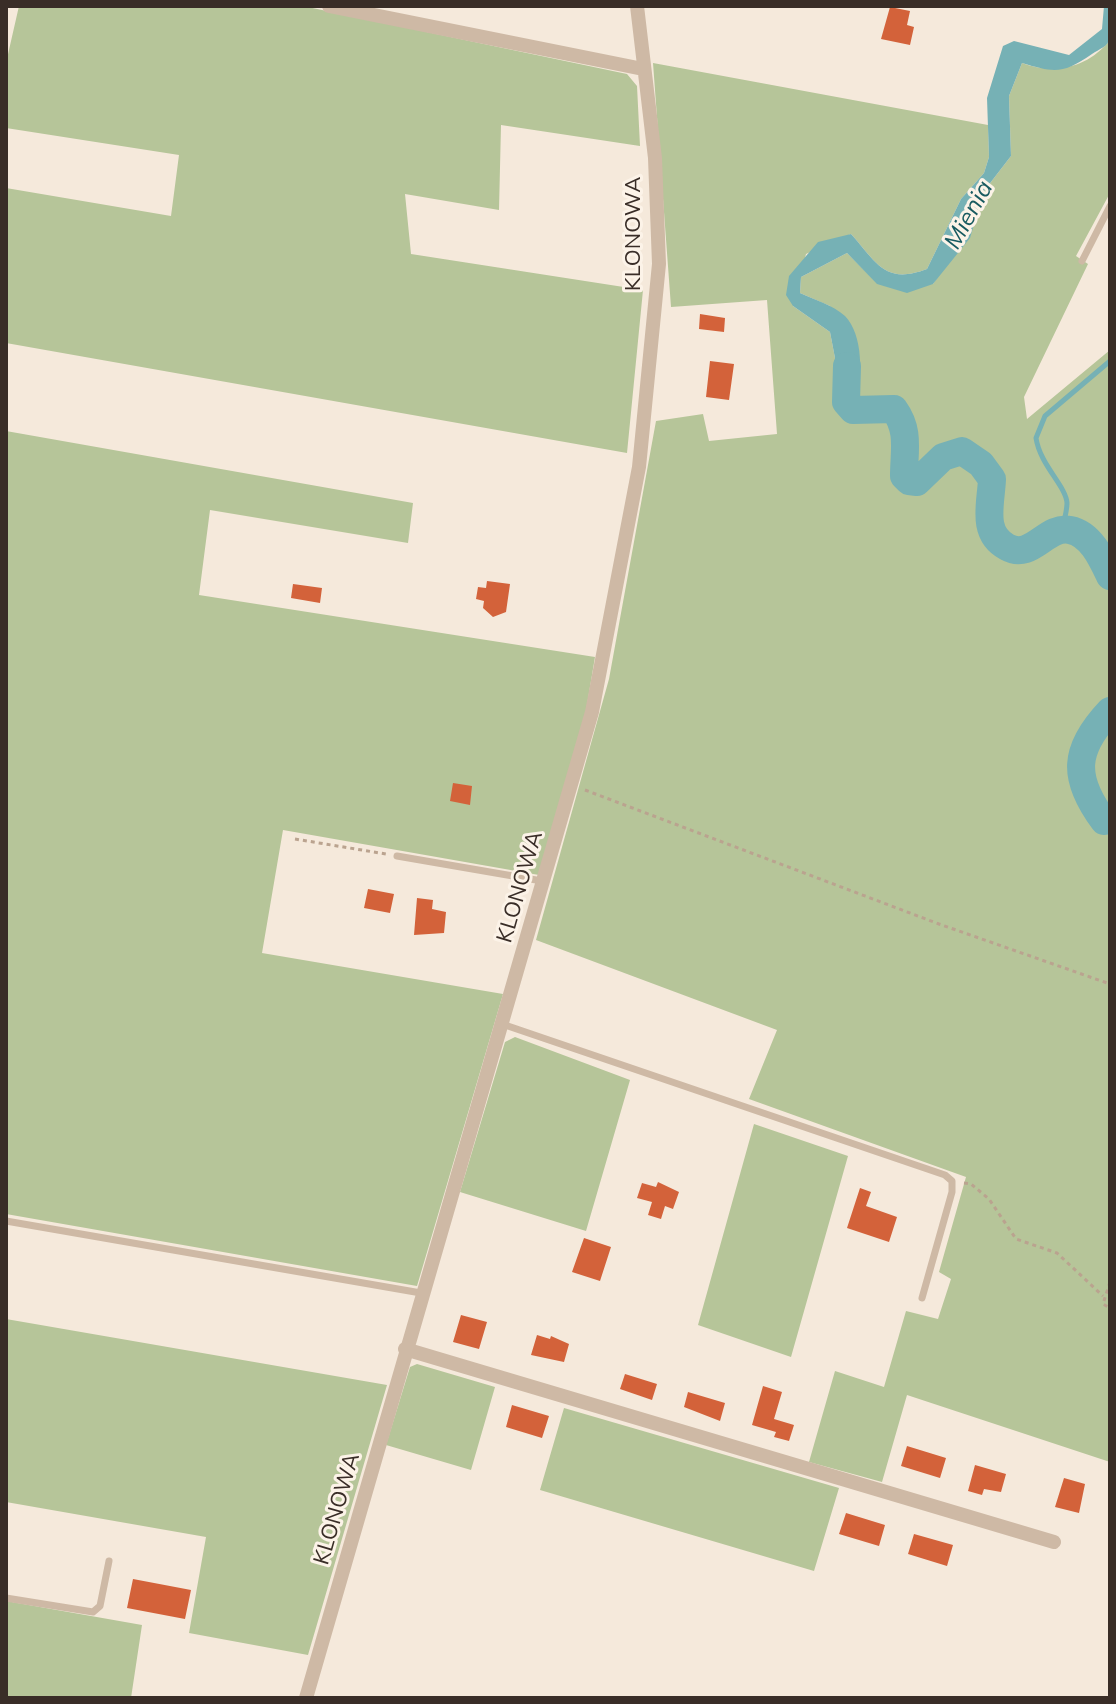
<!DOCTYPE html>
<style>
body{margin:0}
#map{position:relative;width:1116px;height:1704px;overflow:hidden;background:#f5e9db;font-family:Mulish,sans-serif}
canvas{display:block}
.frame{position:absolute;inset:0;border:8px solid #392d27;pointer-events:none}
</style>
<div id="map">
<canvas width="1116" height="1704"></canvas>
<div class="frame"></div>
</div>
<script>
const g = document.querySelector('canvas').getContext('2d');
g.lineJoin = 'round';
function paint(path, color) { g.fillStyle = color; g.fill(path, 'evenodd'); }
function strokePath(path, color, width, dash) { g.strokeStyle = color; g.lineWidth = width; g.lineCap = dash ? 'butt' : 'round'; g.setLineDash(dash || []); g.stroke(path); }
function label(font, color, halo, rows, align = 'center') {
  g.font = font + ' Mulish,sans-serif'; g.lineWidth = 6; g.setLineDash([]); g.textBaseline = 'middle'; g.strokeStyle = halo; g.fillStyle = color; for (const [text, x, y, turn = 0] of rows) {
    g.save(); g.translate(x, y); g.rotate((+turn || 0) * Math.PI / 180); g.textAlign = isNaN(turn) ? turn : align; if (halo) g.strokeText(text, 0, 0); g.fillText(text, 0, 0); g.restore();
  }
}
const green = new Path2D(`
 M19 6H303L627 74 637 86 640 146 501 125 499 210 405 194 411 254 643 290 627 453 6 343V188L171 216 179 155 6 128V63Z
 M1110 40V193L1076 256 1088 264 1024 397 1027 419 1110 350V1462L907 1395 882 1482 809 1462 835 1371 884 1387 906 1311 938 1319 951 1279 939 1272 966 1177 749 1099 777 1030 536 940 609 679 656 421 703 414 709 441 777 434 767 300 671 307 653 63 988 125 989 157 984 173 961 199 927 269C885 285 877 263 851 234L806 254 793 306 830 332 839 379V404L857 392 830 306 800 293 801 277 847 253 878 284H933L978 215 984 191 1011 156 1009 96 1022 63C1054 75 1088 68 1110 40Z
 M6 431 413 503 408 543 210 510 199 595 595 657 585 717 539 875 283 830 262 953 503 994 417 1286 6 1214Z
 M515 1037 630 1080 586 1231 460 1192 505 1042Z
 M754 1124 848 1156 791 1357 698 1325Z
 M6 1319 387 1385 308 1655 189 1633 206 1537 6 1502Z
 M417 1364 495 1387 471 1470 386 1445 410 1367Z
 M564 1408 839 1488 814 1571 540 1490Z
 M6 1601 142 1625 131 1698H6Z`);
const water = new Path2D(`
 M1104 6H1110C1110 16 1112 28 1110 38 1108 47 1099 49 1092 54 1063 74 1055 73 1022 63L1009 96 1011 156 984 191 970 238 933 284 907 293 877 284 847 253 801 277 800 293C815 300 833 305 845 316 863 334 864 379 853 400L839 405V379L830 332 793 306 786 295 789 276 818 242 851 234C877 263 885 285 927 269L961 199 984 173 989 157 987 98 1003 46 1014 41 1069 55 1102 29Z`);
const stream = new Path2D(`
 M1062 530C1064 521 1067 511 1067 503 1066 486 1040 465 1036 438L1045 416 1110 361`);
const river = new Path2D(`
 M847 366 846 402 853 410 894 409C910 431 904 450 904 476L909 481 917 482 943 457 962 451 981 464 992 479C991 504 981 533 1007 547 1032 561 1046 525 1070 530 1091 534 1102 559 1110 576
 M1110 711C1073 750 1072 778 1104 821L1110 820`);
const building = new Path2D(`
 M890 7 910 11 907 25 914 27 910 45 881 39Z
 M700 314 725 318 724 332 699 329Z
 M710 361 734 364 729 400 706 397Z
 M487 581 510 584 506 612 493 617 483 608 484 601 476 599 478 587 486 588Z
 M293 584 322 588 320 603 291 598Z
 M453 783 472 786 470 805 450 801Z
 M368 889 394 894 390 913 364 908Z
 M417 898 433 900 432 909 446 912 444 933 414 935Z
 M658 1182 679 1192 673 1209 665 1206 661 1219 648 1215 652 1202 637 1198 642 1183 656 1187Z
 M860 1188 871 1192 866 1206 897 1217 889 1242 847 1228Z
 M584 1238 611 1247 600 1281 572 1272Z
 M461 1315 487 1322 479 1349 453 1342Z
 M537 1335 550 1339 551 1336 569 1344 564 1362 531 1355Z
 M625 1374 657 1384 652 1400 620 1389Z
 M763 1386 782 1392 774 1419 794 1425 789 1441 774 1437 776 1432 752 1425Z
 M688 1392 725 1403 720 1421 684 1407Z
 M512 1405 549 1416 542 1438 506 1427Z
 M907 1446 946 1458 940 1478 901 1466Z
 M975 1465 1006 1474 1001 1492 984 1489 982 1495 968 1491Z
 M1064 1478 1085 1484 1079 1513 1055 1507Z
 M846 1513 885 1525 879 1546 839 1534Z
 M914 1534 953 1545 947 1566 908 1554Z
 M133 1579 191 1590 185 1619 127 1608Z`);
const path = new Path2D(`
 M585 790 939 924 1110 984
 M295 839 386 854
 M964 1183 971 1184 989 1199 1016 1239 1057 1253 1103 1296
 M1110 1282 1103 1304 1110 1308`);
const service = new Path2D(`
 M1082 261 1110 206
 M397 856 542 881
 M502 1024 945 1175 952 1181V1192L922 1298
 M6 1221 421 1293
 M6 1598 93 1612 100 1606 109 1561`);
const minor = new Path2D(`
 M329 6 643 69
 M405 1349 1054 1542
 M306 1698 592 712 639 467 659 264 655 158 637 6`);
const streetNames = [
 ["KLONOWA",633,234,-90],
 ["KLONOWA",520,887,-74],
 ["KLONOWA",337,1509,-74]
];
const waterNames = [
 ["Mienia",969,215,-61]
];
paint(green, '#b6c599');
paint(water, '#76b1b5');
strokePath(stream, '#76b1b5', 5);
strokePath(river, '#76b1b5', 28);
paint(building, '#d3623a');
strokePath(path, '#baa38f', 3, [4, 4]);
strokePath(service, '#ceb9a5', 7);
strokePath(minor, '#ceb9a5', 14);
label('22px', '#392d27', '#fcf3e8', streetNames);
label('italic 24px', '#185a60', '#fcf3e8', waterNames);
</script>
